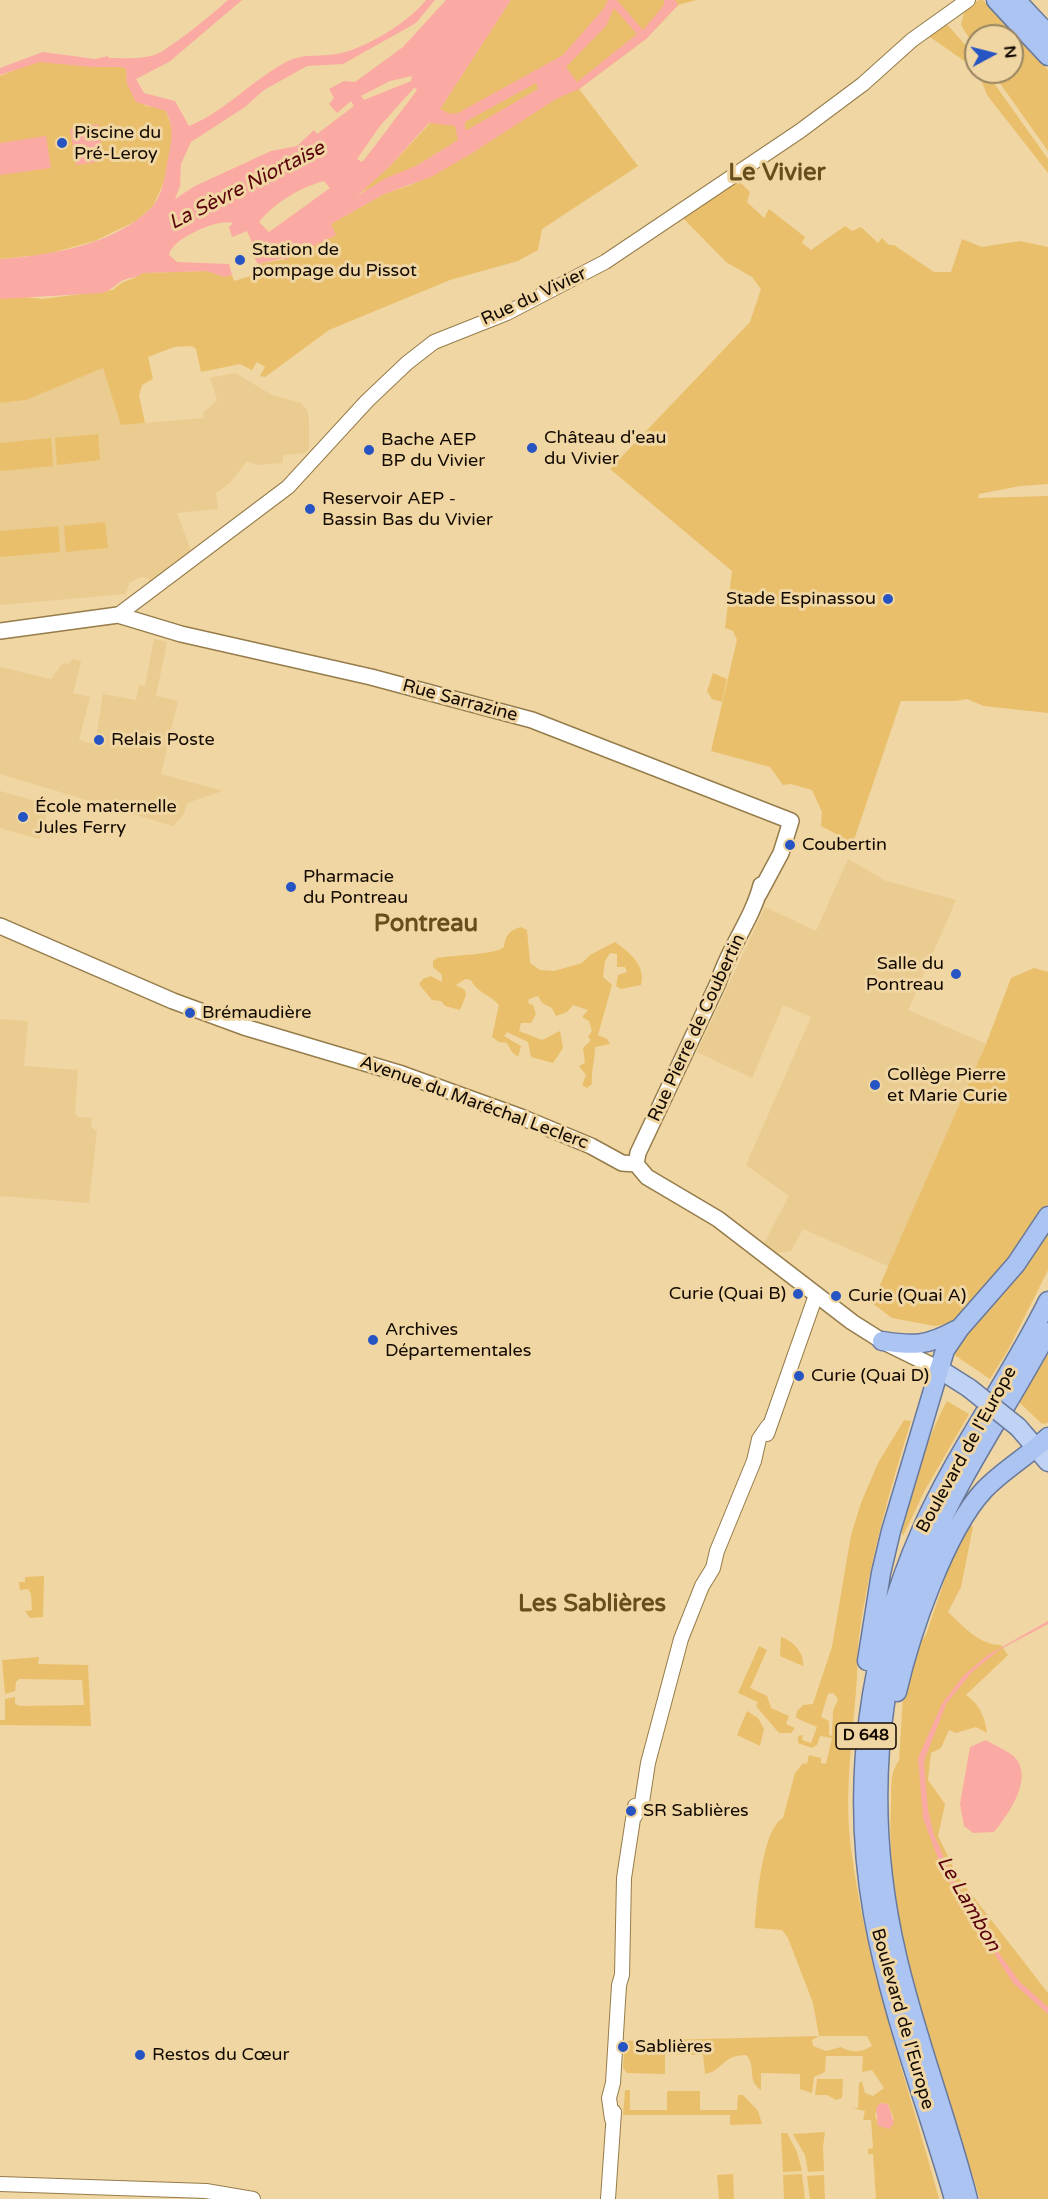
<!DOCTYPE html>
<meta charset="utf-8">
<style>
body{margin:0}
#map{position:relative;width:1048px;height:2199px;overflow:hidden;background:#f0d6a2;font-family:"Varela Round",sans-serif}
canvas{display:block}
.north{position:absolute;left:964px;top:24px;width:60px;height:60px;box-sizing:border-box;background:#f0d6a2;border:2px solid #978461;border-radius:50%;rotate:83deg;font-size:16px;font-weight:700;line-height:24px;text-align:center;color:#120900}
.north::after{content:'';display:block;margin:auto;width:21px;height:27px;background:#2654c2;clip-path:polygon(50% 0,100% 100%,50% 72%,0 100%)}
</style>
<div id="map">
<canvas width="1048" height="2199"></canvas>
<div class="north">N</div>
</div>
<script>
const g = document.querySelector('canvas').getContext('2d');
g.lineJoin = 'round';
function paint(path, color) { g.fillStyle = color; g.fill(path, 'evenodd'); }
function strokePath(path, color, width, dash) { g.strokeStyle = color; g.lineWidth = width; g.lineCap = dash ? 'butt' : 'round'; g.setLineDash(dash || []); g.stroke(path); }
function label(font, color, halo, rows, align = 'center') {
  g.font = font + ' "Varela Round",sans-serif'; g.lineWidth = 6; g.setLineDash([]); g.textBaseline = 'middle'; g.strokeStyle = halo; g.fillStyle = color; for (const [text, x, y, turn = 0] of rows) {
    g.save(); g.translate(x, y); g.rotate((+turn || 0) * Math.PI / 180); g.textAlign = isNaN(turn) ? turn : align; if (halo) g.strokeText(text, 0, 0); g.fillText(text, 0, 0); g.restore();
  }
}
const built = new Path2D(`
 M103 368 122 425 204 418 203 413 217 400 210 378 235 373 272 395 301 403 307 410 309 420V449L305 453 283 455V463L257 465 247 461 230 483 216 493 218 509 177 513 192 553 152 584 148 578 141 577 129 583 126 594 0 605V403L26 400Z
 M154 639 167 642 156 696 178 701 161 774 223 791 187 803 184 814 173 826 0 774V667L51 679 63 663 70 664 72 659 81 661 73 693 90 697 79 740 95 744 103 694 136 700 139 685 145 686Z
 M0 791 49 805 40 839 0 828Z
 M848 859 886 881 956 900 908 1010 986 1044 890 1267 803 1229 791 1251 777 1253 764 1243 789 1196 746 1165 811 1017 783 1005 752 1078 697 1052 765 907 816 931Z
 M0 1019 28 1021 24 1066 78 1070 75 1113 78 1117 92 1118 91 1127 97 1131 89 1203 0 1196Z`);
const green = new Path2D(`
 M511 0H696L678 5 646 39 579 89 638 166 542 229 538 250 518 261 450 280 329 330 265 377 260 376 265 367 257 362 252 370 240 364 201 372 196 349 192 346 174 347 148 357 153 379 142 385 139 395 145 423 121 425 103 368 26 400 0 403V299L17 296 42 299 113 290C125 278 130 282 143 273L207 271 224 277 232 275 234 281 260 273 258 264 285 259 333 229 331 224 384 194 411 185 469 155 550 102 538 89 467 131 458 140 416 166 356 195 390 166 432 121Z
 M979 0H983L1048 70V151L992 72H1012V36H976V49L961 25 965 9Z
 M945 22 976 57V69L927 35Z
 M38 61 122 67 126 69 127 84 146 106 161 107 166 111 174 136 164 182 153 206 136 221 95 241 47 254 0 259V76Z
 M978 72H986L1048 159V173L987 95Z
 M736 178 750 192 747 202 764 218 769 209 805 237 802 243 811 250 845 226 852 231 861 227 878 243 882 238 889 245H894L934 272H951L962 239 982 247 1020 241 1048 247V484L1020 486 979 494 978 498 1048 496V713L984 706 967 699 955 701H901L853 843 821 826 822 812 812 790 791 784 783 785 770 767 711 751 737 640 733 631 725 628 732 571 610 469 750 322 761 289 752 277 726 262 682 217Z
 M98 434 100 460 57 465 55 438Z
 M51 438 53 466 0 471V443Z
 M105 522 108 548 66 552 64 526Z
 M58 526 60 552 0 557V531Z
 M713 673 727 679 722 702 712 699 707 691Z
 M521 927 527 930 530 963 540 970 554 971 582 963 590 955 615 942C630 953 646 965 641 985L621 989 616 986 618 975 627 972 625 967H617V954L610 953 605 961 603 977 612 985 598 1035 607 1039 610 1044 595 1047C595 1060 591 1070 592 1084L587 1088 582 1085 586 1075 579 1066 585 1063 583 1048 591 1040 588 1037 592 1031 589 1021 582 1017 588 1010 573 1005 567 1012 556 1016 552 1008 542 1003 538 996 529 999 528 1003 533 1005 536 1014 531 1023H521L519 1031 542 1040 560 1031 563 1048 553 1063 531 1057 528 1042 507 1032 504 1036 521 1046 518 1057 512 1052 507 1043 499 1042 492 1037 499 1005C490 995 476 992 471 980L465 979 456 985 465 990 466 995 460 1010 445 1006 441 1001 432 1000 419 984 423 979 431 976 442 982V975L433 967V961L437 958C454 955 494 955 504 947 505 935 510 930 521 927Z
 M1034 968 1048 972V1204L1024 1244 965 1314 952 1323 935 1326 892 1318 872 1303 986 1044 1011 978Z
 M1048 1230V1270L1008 1350 990 1379 953 1354C961 1332 978 1321 993 1304 1013 1281 1031 1256 1048 1230Z
 M1048 1352V1422L1046 1424 1041 1423 1018 1401Z
 M947 1401 969 1414 925 1490 903 1536 902 1532C913 1488 925 1441 947 1401Z
 M904 1420 911 1421C889 1492 869 1563 859 1636 857 1654 858 1672 856 1690 852 1744 844 1794 851 1848 866 1968 908 2082 939 2199H876L873 2154H868V2149L873 2148 871 2120H863L865 2111 852 2108H858L859 2083 862 2081 865 2093 873 2096 884 2088 872 2070 862 2072 863 2056H826L825 2072 814 2077 812 2093 800 2089V2074L761 2073V2090C746 2081 757 2065 746 2055 722 2055 723 2071 705 2074L703 2055 665 2054V2074L627 2073 623 2068 625 2041 819 2036 813 2003 788 1938 782 1930 755 1928C756 1906 762 1828 783 1818L795 1773 803 1763 807 1764 809 1755 821 1758V1763L826 1764 832 1738 820 1736 817 1745 812 1748 798 1743V1736L803 1735 802 1740 811 1743 817 1727 796 1718 797 1711 803 1705 813 1704 832 1647 851 1535 861 1503 878 1463ZM833 1693 838 1699 833 1711 832 1736 829 1735V1721L821 1717 828 1694ZM819 2036H867L872 2046C861 2053 852 2053 841 2047L826 2051 813 2046 812 2040ZM883 2103 888 2104 894 2119 877 2122 875 2114Z
 M969 1524 973 1527 961 1587 948 1612C963 1626 979 1645 1001 1645L1008 1655 966 1695C979 1704 985 1716 987 1733L976 1727 956 1733 949 1730 941 1748 931 1753 928 1780 945 1804 938 1836 958 1877 1048 1993V2199H980C942 2071 884 1941 891 1805 892 1789 889 1773 899 1761L903 1697 916 1648 926 1635 952 1558Z
 M44 1576 43 1617 30 1618 25 1611 32 1610 31 1594 28 1589 20 1590 19 1582H25V1577Z
 M781 1637C792 1640 805 1653 803 1666L780 1656Z
 M759 1646 767 1650 750 1688 767 1696 771 1708 789 1716 786 1724 795 1728 791 1733H779L756 1706 758 1702 738 1693Z
 M39 1657 38 1664 88 1665 91 1726 0 1725V1720H5V1699L15 1697V1704L20 1706 84 1705 82 1680 19 1679 16 1682 15 1691 5 1694 2 1660Z
 M747 1711 758 1718 764 1729 760 1746 737 1735Z
 M817 2079H843L842 2098 836 2100 827 2095H815Z
 M625 2090H630V2110H667V2091H700V2110H737L738 2095H743L758 2111 762 2124 730 2125V2115H623Z
 M825 2132 823 2147 824 2171 808 2172 805 2155 793 2134Z
 M781 2133H787L797 2152 802 2171 783 2172Z
 M733 2174 734 2199H719L717 2175Z
 M802 2174 805 2199H784L783 2175Z
 M824 2175 825 2199H810L807 2176Z`);
const water = new Path2D(`
 M228 0H242L169 62 136 79 144 93 175 101 189 126C226 111 253 79 288 61 305 53 320 57 337 54 365 49 409 22 426 0H435L416 23 343 64 307 66 264 90 245 107 191 142 181 164 180 186 175 199 195 186 271 151 297 146 314 130 317 134 354 106 351 101 337 113 329 104 334 98 329 89 344 81 355 82 403 47 446 0H511L440 109 450 114 458 113 563 55 604 8 608 0H617L643 30 664 5V0H675L678 5 646 39 579 89 556 99 469 155 431 177 384 194 331 224 336 235 285 260 284 258 258 264 254 257 257 254 247 231 232 237 229 227 233 223C218 218 171 239 169 255L177 262 229 264 232 275 224 277 207 271 143 273C137 278 132 277 124 280 116 283 113 290 102 293L0 299V259C52 255 115 245 152 207 162 196 165 177 167 164 171 143 175 131 166 111L136 102 127 84 126 69 122 67H91L40 62 0 75V68L43 52 95 59 108 56 109 58C124 58 148 60 161 52 184 37 207 19 228 0ZM614 8 637 34 577 82 566 67 606 26ZM412 76 411 81 364 100 361 96 390 81ZM536 83 538 89 467 130 465 129V122ZM414 88 417 89 415 93 367 156 362 162 357 159 380 126ZM429 123 455 126 458 140 416 166 386 178 357 196 390 166ZM324 181 330 188 269 232 259 222C274 203 301 187 324 181Z
 M98 124 103 161 76 165 70 129Z
 M46 136 51 168 0 175V143Z
 M1048 1621V1624L999 1650 972 1672 946 1704 924 1761 928 1810 934 1835 952 1876 992 1944 1020 1982 1048 2007V2014L1013 1983 943 1872 923 1818 918 1758 942 1704 963 1676 988 1655Z
 M986 1740C995 1746 1012 1752 1017 1760 1032 1782 1007 1816 994 1832L973 1833 964 1826 960 1804 970 1747Z
 M880 2103 888 2104 894 2123 889 2129 878 2126 876 2108Z`);
const tertiary = new Path2D(`
 M118 615 288 487 367 401 407 363 434 342 507 313 605 262 800 131 863 84 912 40 968 0
 M767 1434 816 1295
 M635 1816 642 1802 648 1763 681 1639 702 1586 713 1568 717 1551 754 1461 759 1439 768 1426
 M612 2119 609 2098 613 2083 619 1985 622 1975 624 1878 635 1806
 M0 2184 206 2191 253 2199
 M608 2199 614 2112`);
const secondary = new Path2D(`
 M0 631 118 615 181 634 371 677 532 720 791 821 781 853 759 894
 M0 926 173 1001 244 1027 402 1074 521 1117 591 1146 622 1163 636 1164
 M636 1164 647 1177 718 1219 852 1322 882 1341 939 1369
 M636 1164 638 1153 718 983C728 949 752 920 761 885`);
const primary = new Path2D(`
 M939 1369 969 1388
 M1018 1427 1048 1462`);
const trunk = new Path2D(`
 M996 0 1048 56
 M1016 0 1048 34
 M882 1341C914 1346 927 1346 956 1330
 M867 1661 881 1573 891 1531 945 1350 960 1328 1016 1264 1048 1216
 M897 1692C910 1635 945 1532 984 1490 1003 1470 1028 1456 1048 1437
 M954 2199C927 2105 890 2011 873 1914 850 1784 868 1651 921 1531 956 1451 1009 1380 1048 1301
 M968 2199C947 2117 916 2038 897 1956 865 1820 873 1679 928 1550 961 1473 1009 1405 1048 1332`);
const primaryBridge = new Path2D(`
 M969 1388 1018 1427`);
const markers = [
 [62,143,6,"#2654c2"],
 [240,260,6,"#2654c2"],
 [532,448,6,"#2654c2"],
 [369,450,6,"#2654c2"],
 [310,509,6,"#2654c2"],
 [888,599,6,"#2654c2"],
 [99,740,6,"#2654c2"],
 [23,817,6,"#2654c2"],
 [790,845,6,"#2654c2"],
 [291,887,6,"#2654c2"],
 [956,974,6,"#2654c2"],
 [190,1013,6,"#2654c2"],
 [875,1085,6,"#2654c2"],
 [798,1294,6,"#2654c2"],
 [836,1296,6,"#2654c2"],
 [373,1340,6,"#2654c2"],
 [799,1376,6,"#2654c2"],
 [631,1811,6,"#2654c2"],
 [623,2047,6,"#2654c2"],
 [140,2055,6,"#2654c2"]
];
const shields = [
 [866,1736,60]
];
const shieldNames = [
 ["D 648",866,1736]
];
const poiNames = [
 ["Piscine du",74,133],
 ["Pré-Leroy",74,154],
 ["Station de",252,250],
 ["pompage du Pissot",252,271],
 ["Château d'eau",544,438],
 ["du Vivier",544,459],
 ["Bache AEP",381,440],
 ["BP du Vivier",381,461],
 ["Reservoir AEP -",322,499],
 ["Bassin Bas du Vivier",322,520],
 ["Stade Espinassou",876,599,"right"],
 ["Relais Poste",111,740],
 ["École maternelle",35,807],
 ["Jules Ferry",35,828],
 ["Coubertin",802,845],
 ["Pharmacie",303,877],
 ["du Pontreau",303,898],
 ["Salle du",944,964,"right"],
 ["Pontreau",944,985,"right"],
 ["Brémaudière",202,1013],
 ["Collège Pierre",887,1075],
 ["et Marie Curie",887,1096],
 ["Curie (Quai B)",786,1294,"right"],
 ["Curie (Quai A)",848,1296],
 ["Archives",385,1330],
 ["Départementales",385,1351],
 ["Curie (Quai D)",811,1376],
 ["SR Sablières",643,1811],
 ["Sablières",635,2047],
 ["Restos du Cœur",152,2055]
];
const streetNames = [
 ["Rue du Vivier",534,297,-25],
 ["Rue Sarrazine",460,701,15],
 ["Rue Pierre de Coubertin",697,1028,-65],
 ["Avenue du Maréchal Leclerc",474,1103,20],
 ["Boulevard de l'Europe",967,1450,-61],
 ["Boulevard de l'Europe",902,2019,74]
];
const waterNames = [
 ["La Sèvre Niortaise",247,186,-27],
 ["Le Lambon",968,1904,60]
];
const districtNames = [
 ["Le Vivier",777,174],
 ["Pontreau",426,925],
 ["Les Sablières",592,1605]
];
paint(built, '#eacb90');
paint(green, '#e9bf6b');
paint(water, '#fba9a3');
strokePath(tertiary, '#957c4b', 16);
strokePath(secondary, '#957c4b', 18);
strokePath(primary, '#69799b', 21);
strokePath(trunk, '#69799b', 21);
strokePath(tertiary, '#fff', 14);
strokePath(secondary, '#fff', 15);
strokePath(primary, '#c1d3f5', 18);
strokePath(trunk, '#acc4f2', 18);
strokePath(primaryBridge, '#69799b', 21, []);
strokePath(primaryBridge, '#c1d3f5', 18);
for (const [x, y, r, color] of markers) { const dot = new Path2D(); dot.arc(x, y, r, 0, 2 * Math.PI); g.fillStyle = color; g.fill(dot); strokePath(dot, '#f0d6a2', 2); }
for (const [x, y, w] of shields) { const box = new Path2D(); box.roundRect(x - w / 2, y - 13, w, 26, 4.5); g.fillStyle = '#f0d6a2'; g.fill(box); strokePath(box, '#120900', 1.5); }
label('bold 16px', '#120900', null, shieldNames);
label('18px', '#120900', '#f0d6a2', poiNames, 'left');
label('18px', '#120900', '#f0d6a2', streetNames);
label('italic 20px', '#59020c', '#f0d6a2', waterNames);
label('bold 24px', '#664f1d', '#f0d6a2', districtNames);
</script>
